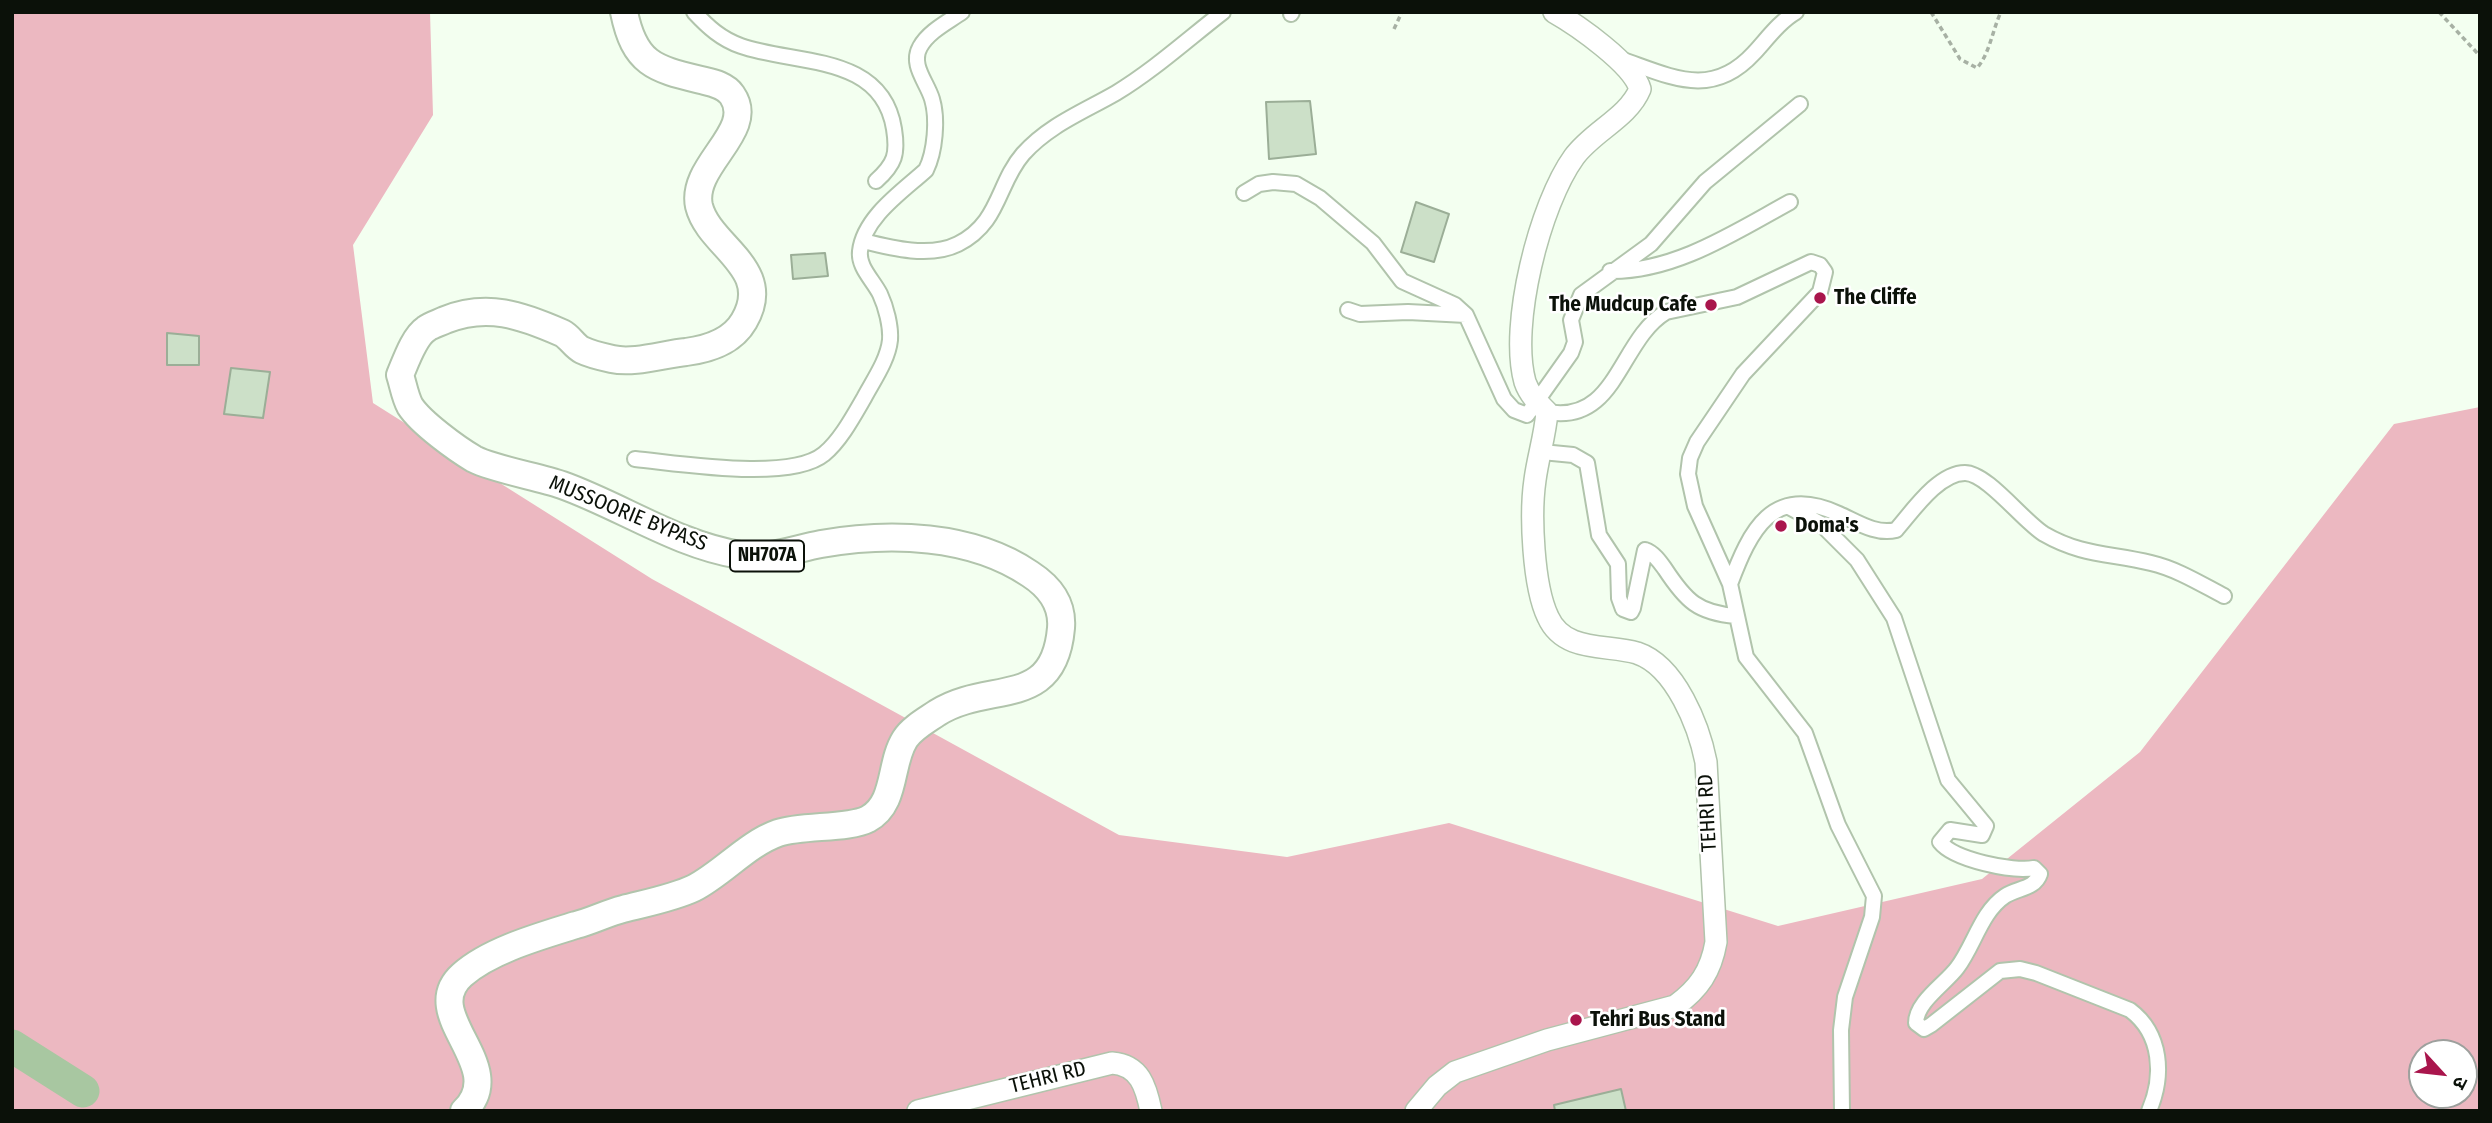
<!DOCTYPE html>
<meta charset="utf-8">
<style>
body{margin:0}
#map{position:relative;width:2492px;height:1123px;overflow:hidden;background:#f3fff0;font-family:"Fira Sans Condensed","Noto Sans Devanagari",sans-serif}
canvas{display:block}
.frame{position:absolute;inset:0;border:14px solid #0b1109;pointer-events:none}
.north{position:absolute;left:2408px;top:1039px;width:70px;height:70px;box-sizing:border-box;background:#fff;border:2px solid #9da09d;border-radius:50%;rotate:117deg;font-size:19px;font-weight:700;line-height:28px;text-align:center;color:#0b1109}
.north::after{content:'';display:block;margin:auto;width:24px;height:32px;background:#a9154c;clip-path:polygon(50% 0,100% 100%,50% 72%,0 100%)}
</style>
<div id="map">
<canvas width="2492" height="1123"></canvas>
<div class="frame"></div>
<div class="north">उ</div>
</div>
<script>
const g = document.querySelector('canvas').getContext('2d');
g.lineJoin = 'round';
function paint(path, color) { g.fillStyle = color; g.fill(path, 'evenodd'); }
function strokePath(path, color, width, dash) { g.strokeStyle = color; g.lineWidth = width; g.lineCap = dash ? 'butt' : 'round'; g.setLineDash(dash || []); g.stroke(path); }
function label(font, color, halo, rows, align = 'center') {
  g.font = font + ' "Fira Sans Condensed",sans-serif'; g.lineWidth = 5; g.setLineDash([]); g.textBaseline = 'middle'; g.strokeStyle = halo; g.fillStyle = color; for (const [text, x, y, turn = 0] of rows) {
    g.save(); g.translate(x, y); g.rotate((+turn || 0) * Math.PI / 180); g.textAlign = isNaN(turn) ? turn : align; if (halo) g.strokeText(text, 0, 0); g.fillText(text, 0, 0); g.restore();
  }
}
const forest = new Path2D(`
 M12 12H430L433 115 353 245 373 403 652 579 1119 835 1287 857 1449 823 1778 926 1982 879 2140 752 2394 424 2480 407V1111H12ZM2422 1053H2464V1095H2422Z`);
const river = new Path2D(`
 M12 1046 83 1091`);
const building = new Path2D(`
 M1310 101 1316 154 1269 159 1266 102Z
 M1416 202 1449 214 1434 262 1401 252Z
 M825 253 828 276 793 279 791 255Z
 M167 333 199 336V365H167Z
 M231 368 270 372 263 418 224 414Z
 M1621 1089 1626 1111H1555L1554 1105Z`);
const path = new Path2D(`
 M1931 12 1960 59 1977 68C1990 53 1992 31 2001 12
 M2439 12 2480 56
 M1394 29 1402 12`);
const street = new Path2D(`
 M694 12C708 27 721 39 741 46 795 65 882 53 894 129 898 154 895 164 876 181
 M1291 14 1292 12
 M1620 59C1670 76 1711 100 1754 53 1767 39 1779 22 1796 12
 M1244 193 1259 184 1273 182 1296 184 1320 198 1373 243 1402 281 1455 305 1466 315 1504 399 1514 410 1527 415 1571 353 1575 342 1571 320 1581 295 1651 244 1705 182 1800 104
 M863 241C891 248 930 258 958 244 1000 223 997 184 1023 154 1049 125 1083 112 1116 93 1154 70 1188 39 1223 12
 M1610 271C1675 272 1735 232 1790 202
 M1348 310 1360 314 1408 312 1466 315
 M1547 412C1617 425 1619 340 1666 312L1737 297 1811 262 1820 265 1825 272 1820 292 1743 374 1697 442 1690 458 1688 474 1695 506 1730 584 1746 657 1805 733 1838 825 1874 896 1872 917 1845 997 1841 1030 1842 1111
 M1542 452 1573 455 1587 463 1599 535 1618 564 1619 598 1623 609 1631 612 1633 608 1645 550C1654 553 1660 562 1665 569 1686 601 1698 613 1736 616
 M635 459C678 463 790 482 824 454 840 441 853 417 864 398 873 381 888 360 890 340 891 326 886 307 880 294 873 280 858 267 860 251 864 217 903 191 926 170 935 152 938 119 932 99 927 82 910 65 920 47 929 31 948 22 962 12
 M1789 507 1821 524 1857 560 1894 618 1948 780 1986 826 1982 835 1950 830 1940 842C1954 860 2013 872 2034 868L2040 874C2035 889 2017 888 2005 896 1981 912 1974 946 1957 968 1945 984 1916 1002 1916 1023L1924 1029 1931 1025 2000 971 2020 969 2036 973 2130 1010C2162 1034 2164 1076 2149 1111
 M1730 584C1750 531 1772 483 1839 514 1857 522 1876 535 1896 530 1912 512 1938 473 1965 473 1987 473 2023 521 2044 534 2082 556 2111 553 2151 563 2177 569 2201 584 2224 596`);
const secondary = new Path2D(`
 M918 1111 1112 1063C1140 1065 1146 1087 1151 1111
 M1416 1111 1437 1086 1455 1072 1547 1040 1675 1006C1699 989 1711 971 1716 942L1706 762C1699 727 1676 666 1637 653 1607 644 1564 653 1548 617 1533 586 1530 514 1535 480 1538 457 1545 436 1547 412 1538 403 1529 394 1525 382 1509 325 1540 204 1574 157 1593 131 1628 118 1640 89 1633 64 1577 25 1554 12`);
const highway = new Path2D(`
 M464 1111C511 1066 417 1015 462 975 490 950 541 936 576 925 592 921 607 913 623 909 646 903 673 898 694 888 723 873 747 844 778 833 802 825 849 829 868 819 897 803 889 764 905 739 912 728 927 720 937 713 989 680 1054 711 1061 628 1063 604 1050 587 1030 574 971 534 889 532 821 544 794 549 768 560 740 555 677 545 621 506 562 485 539 477 493 469 474 459 457 449 421 423 410 406 405 397 403 384 400 375 406 361 414 337 426 329 431 325 439 323 445 320 487 303 521 315 562 333 570 337 574 346 582 350 590 354 603 357 612 359 634 364 664 354 686 352 709 349 732 342 744 321 775 268 709 247 699 206 690 165 757 131 732 95 726 86 714 83 705 81 656 69 635 66 624 12`);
const markers = [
 [1820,298,7,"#a9154c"],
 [1711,305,7,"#a9154c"],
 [1781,526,7,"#a9154c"],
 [1576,1020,7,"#a9154c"]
];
const shields = [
 [767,556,74]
];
const shieldNames = [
 ["NH707A",767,556]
];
const poiNames = [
 ["The Cliffe",1834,298],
 ["The Mudcup Cafe",1697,305,"right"],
 ["Doma's",1795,526],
 ["Tehri Bus Stand",1590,1020]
];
const streetNames = [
 ["MUSSOORIE BYPASS",628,514,22],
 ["TEHRI RD",1708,813,-93],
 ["TEHRI RD",1048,1078,-14]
];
paint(forest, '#ecb8c1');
strokePath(river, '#a8c7a1', 33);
paint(building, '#cce0c8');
strokePath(building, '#9bae97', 2);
strokePath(street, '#b1c4ac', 18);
strokePath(secondary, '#b1c4ac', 24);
strokePath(highway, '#b1c4ac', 30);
strokePath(path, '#a7b1a4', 3.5, [5, 3.5]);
strokePath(street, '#fff', 14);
strokePath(secondary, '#fff', 21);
strokePath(highway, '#fff', 26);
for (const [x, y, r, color] of markers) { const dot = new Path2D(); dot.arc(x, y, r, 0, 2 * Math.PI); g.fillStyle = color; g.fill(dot); strokePath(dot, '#fff', 2.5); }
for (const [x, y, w] of shields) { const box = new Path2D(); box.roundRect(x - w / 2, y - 15.5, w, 31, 5); g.fillStyle = '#fff'; g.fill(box); strokePath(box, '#0b1109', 2); }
label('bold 19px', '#0b1109', null, shieldNames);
label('bold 21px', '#0b1109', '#fff', poiNames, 'left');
label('21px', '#0b1109', '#fff', streetNames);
</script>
